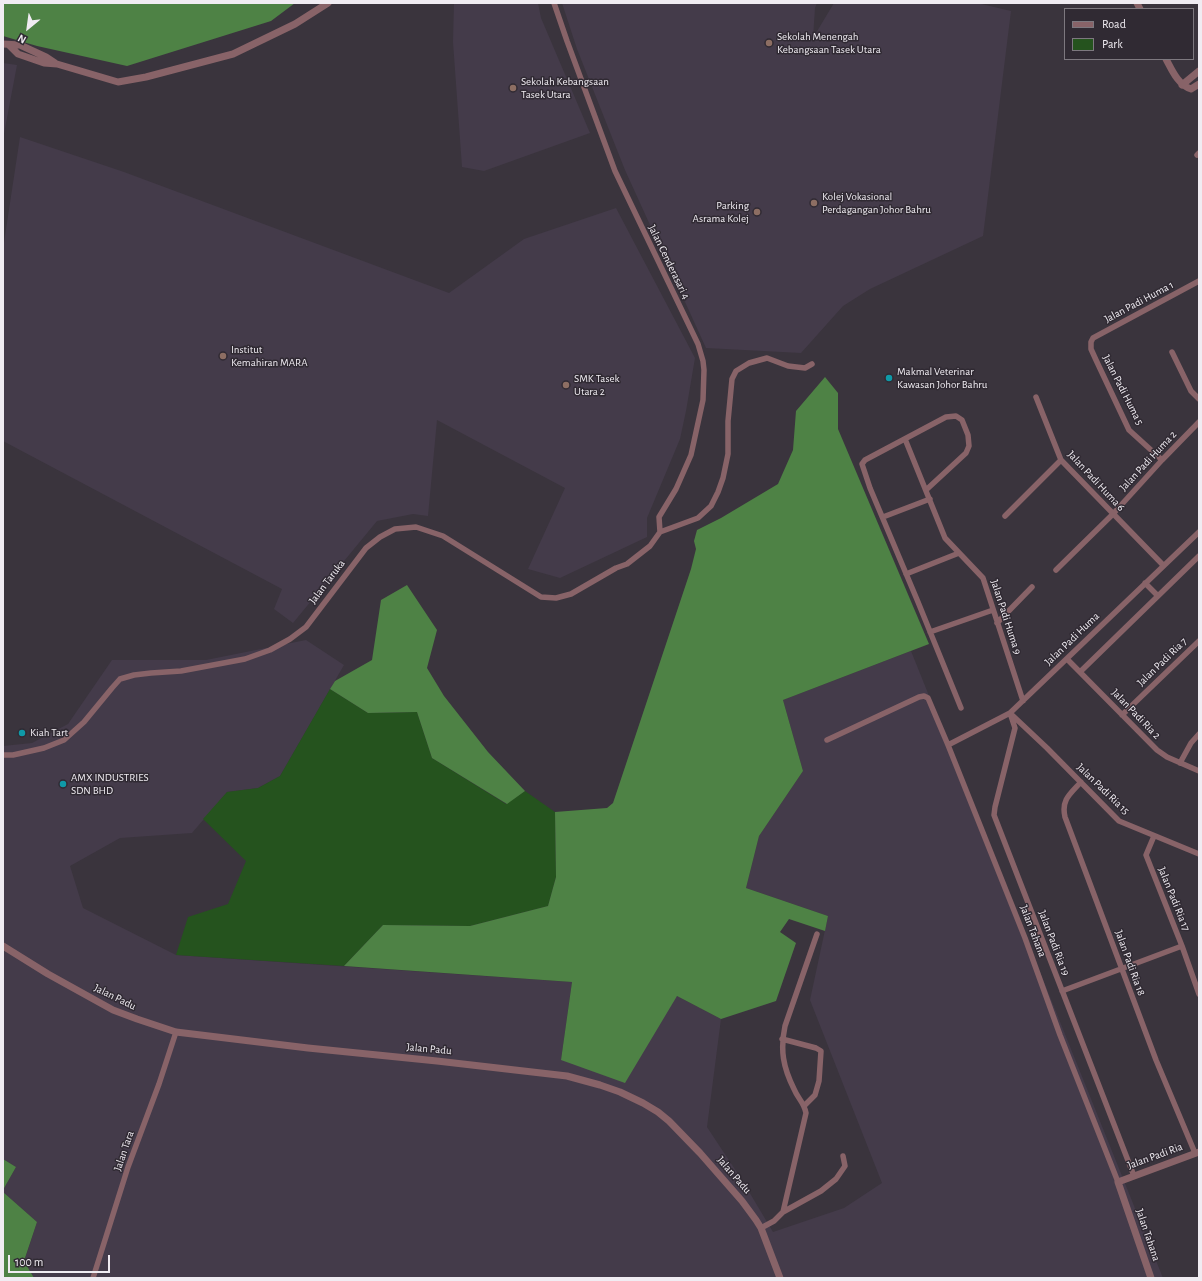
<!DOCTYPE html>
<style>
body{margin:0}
#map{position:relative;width:1202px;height:1281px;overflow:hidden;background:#3a343d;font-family:"Alegreya Sans",sans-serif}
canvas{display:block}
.frame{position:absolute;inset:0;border:4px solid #f0ecf2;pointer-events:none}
.legend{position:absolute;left:1064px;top:8px;width:130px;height:52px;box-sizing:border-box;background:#302a33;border:1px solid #7d787f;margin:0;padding:5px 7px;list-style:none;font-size:12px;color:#f0ecf2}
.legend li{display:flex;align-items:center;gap:8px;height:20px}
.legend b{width:20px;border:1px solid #7d787f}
.north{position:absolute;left:8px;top:8px;width:40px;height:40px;-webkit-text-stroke:3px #302a33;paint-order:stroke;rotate:209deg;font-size:11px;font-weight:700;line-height:16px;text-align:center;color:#f0ecf2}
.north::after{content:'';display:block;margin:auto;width:14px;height:18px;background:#f0ecf2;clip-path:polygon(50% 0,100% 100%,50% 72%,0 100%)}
.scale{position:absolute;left:8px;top:1255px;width:102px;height:18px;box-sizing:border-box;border:2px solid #f0ecf2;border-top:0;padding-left:5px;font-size:12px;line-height:14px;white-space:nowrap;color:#f0ecf2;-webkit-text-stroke:3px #302a33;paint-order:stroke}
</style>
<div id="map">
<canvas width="1202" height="1281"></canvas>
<div class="frame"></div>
<ul class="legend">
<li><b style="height:5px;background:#886368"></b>Road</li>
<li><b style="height:11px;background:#25531e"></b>Park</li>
</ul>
<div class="north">N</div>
<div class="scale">100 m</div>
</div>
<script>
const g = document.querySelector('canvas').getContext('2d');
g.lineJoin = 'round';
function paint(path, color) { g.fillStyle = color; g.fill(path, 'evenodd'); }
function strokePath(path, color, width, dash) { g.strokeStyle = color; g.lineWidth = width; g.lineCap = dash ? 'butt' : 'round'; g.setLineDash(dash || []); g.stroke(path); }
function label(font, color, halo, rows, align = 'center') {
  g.font = font + ' "Alegreya Sans",sans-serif'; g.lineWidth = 3; g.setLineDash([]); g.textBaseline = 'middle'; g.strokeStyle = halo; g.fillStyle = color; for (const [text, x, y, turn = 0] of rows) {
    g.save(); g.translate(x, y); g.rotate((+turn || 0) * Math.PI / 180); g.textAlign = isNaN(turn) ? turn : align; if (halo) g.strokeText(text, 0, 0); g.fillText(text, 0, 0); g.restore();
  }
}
const built = new Path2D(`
 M454 3H538L541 18 590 133 484 171 462 167 453 42Z
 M562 3H817L815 8 813 38 834 3H977L1011 11 983 236 870 289 843 306 801 353 706 348 625 170 577 49Z
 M3 63 17 65 3 139Z
 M20 137 124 172 449 293 524 239 616 208 695 358 686 411 680 439 647 518V537L560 578 528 569 565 488 437 420 428 516 413 514 377 521 293 623 274 609 282 589 3 441V249Z
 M306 640 344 665 280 776 258 788 227 792 192 833 120 838 70 866 83 908 176 955 572 982 561 1060 677 996 721 1019 707 1127 742 1180 773 1232 844 1208 882 1183 810 1000 828 916 746 888 759 836 803 771 783 700 911 651 1163 1278H34L24 1262 37 1222 3 1192V1190L16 1167 3 1159V746L32 743 68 724 112 660H206Z`);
const green = new Path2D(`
 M330 689 368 713 417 712 432 758 506 804 525 791 555 812 556 877 548 906 470 926 383 925 344 966 176 955 188 917 228 904 246 861 203 819 227 792 258 788 280 776Z`);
const forest = new Path2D(`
 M3 3H295L271 21 127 66 37 46 3 36Z
 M825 377 838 393V429L929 644 783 700 803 771 759 836 746 888 828 916 825 931 789 919 780 932 796 943 776 1001 721 1019 677 996 625 1083 561 1060 572 982 344 966 383 925 470 926 548 906 556 877 555 812 607 808 613 803 691 569 696 549 694 541 697 530 721 518 778 484 793 450 796 411Z
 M407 585 437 630 427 668 444 696 488 752 525 791 507 804 432 758 417 712 368 713 330 689 335 681 372 660 381 600Z
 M3 1159 16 1167 3 1190Z
 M3 1192 37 1222 24 1261 34 1278H3Z`);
const minor = new Path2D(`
 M554 3 567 41 615 171 698 344 703 361 704 370 703 400 691 455 676 489 659 517 660 532
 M1197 155 1199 153
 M1172 352 1191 391 1199 399
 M1036 397 1061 460 1163 565
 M905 439 945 538 983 578 1023 701
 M1162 460 1129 430 1096 360 1091 349V342L1093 338 1199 281
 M926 490 966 453 969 446 968 435 962 420 956 416 946 417 865 460 862 464 870 488 918 602 961 708
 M1005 516 1061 460
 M883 517 930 499
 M660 532 698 518 711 506 718 492 723 478 728 454V421L732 379 736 371 749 363 767 358 788 366 805 368 812 364
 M1056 570 1113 514 1162 460 1199 422
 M906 574 959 553
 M1145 583 1158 596
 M997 623 1032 587
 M930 632 993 610
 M1067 659 1157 750 1167 757 1199 771
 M1080 672 1199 556
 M1010 713 1015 728 995 807 994 815 1134 1176
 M1012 715 1047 748 1119 821 1199 854
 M1122 715 1199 641
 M827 740 919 697 924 696 928 698 948 745 1025 938 1060 1035 1118 1182
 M948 745 1010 713 1199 532
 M3 755H13L44 748 64 740 84 722 112 688 120 679 134 675 151 673 181 671 245 659 270 650 290 639 306 627 366 548 380 537 395 529 416 527 443 536 541 597 556 598 571 594 616 568 627 564 650 546 660 532
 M1180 763 1191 743 1199 734
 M1081 782C1070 794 1061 800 1065 817L1156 1060 1195 1153
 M1154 836 1146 855 1182 946 1199 994
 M1062 991 1182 946
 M782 1039 816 1048 821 1051 819 1081 815 1095 805 1105
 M783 1212 806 1113C804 1102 798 1099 794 1089 783 1067 780 1050 785 1026L817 934
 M761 1228 774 1221 783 1212 821 1191 836 1179 845 1166 843 1156
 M93 1278 128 1167 159 1084 176 1032`);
const tertiary = new Path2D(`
 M1137 3 1140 9
 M3 44 20 45 46 57 55 63
 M9 45 18 54 44 63 57 64 118 82 146 77 233 54 295 24 328 3
 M1166 59C1172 70 1178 85 1191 89L1199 84
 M1182 85 1199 71
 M3 946 48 974 113 1010 137 1019 176 1032 308 1048 437 1061 567 1076 600 1085 620 1092 643 1103 658 1112 669 1121 700 1153 742 1201 756 1220 761 1228 780 1278
 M1151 1278 1118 1182 1199 1152`);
const markers = [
 [769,43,4,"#8d6e63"],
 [513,88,4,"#8d6e63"],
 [814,203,4,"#8d6e63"],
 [757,212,4,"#8d6e63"],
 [223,356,4,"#8d6e63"],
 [889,378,4,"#0f9aa8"],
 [566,385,4,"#8d6e63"],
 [22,733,4,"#0f9aa8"],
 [63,784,4,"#0f9aa8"]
];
const poiNames = [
 ["Sekolah Menengah",777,37],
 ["Kebangsaan Tasek Utara",777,50],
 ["Sekolah Kebangsaan",521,82],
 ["Tasek Utara",521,95],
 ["Kolej Vokasional",822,197],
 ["Perdagangan Johor Bahru",822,210],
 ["Parking",749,206,"right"],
 ["Asrama Kolej",749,219,"right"],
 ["Institut",231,350],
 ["Kemahiran MARA",231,363],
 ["Makmal Veterinar",897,372],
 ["Kawasan Johor Bahru",897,385],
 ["SMK Tasek",574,379],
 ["Utara 2",574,392],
 ["Kiah Tart",30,733],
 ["AMX INDUSTRIES",71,778],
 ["SDN BHD",71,791]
];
const streetNames = [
 ["Jalan Cenderasari 4",669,262,64],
 ["Jalan Padi Huma 1",1139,302,-28],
 ["Jalan Padi Huma 5",1123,390,63],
 ["Jalan Padi Huma 2",1148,461,-47],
 ["Jalan Padi Huma 6",1096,481,47],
 ["Jalan Taruka",327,582,-53],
 ["Jalan Padi Huma 9",1006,617,72],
 ["Jalan Padi Huma",1072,639,-44],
 ["Jalan Padi Ria 7",1162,662,-44],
 ["Jalan Padi Ria 2",1136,714,46],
 ["Jalan Padi Ria 15",1103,789,44],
 ["Jalan Padi Ria 17",1174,899,68],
 ["Jalan Tahana",1033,931,69],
 ["Jalan Padi Ria 19",1054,943,69],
 ["Jalan Padi Ria 18",1130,963,70],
 ["Jalan Padu",115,997,26],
 ["Jalan Padu",429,1049,5],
 ["Jalan Tara",124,1151,-71],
 ["Jalan Padi Ria",1155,1156,-20],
 ["Jalan Padu",734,1175,49],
 ["Jalan Tahana",1148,1235,71]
];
paint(built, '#443b4a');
paint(green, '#25531e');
paint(forest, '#4e8245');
strokePath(minor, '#886368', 5.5);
strokePath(tertiary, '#886368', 7);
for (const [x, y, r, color] of markers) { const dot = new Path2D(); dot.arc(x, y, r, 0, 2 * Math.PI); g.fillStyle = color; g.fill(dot); strokePath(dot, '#302a33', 1.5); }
label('11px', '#f0ecf2', '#302a33', poiNames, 'left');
label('11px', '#f0ecf2', '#302a33', streetNames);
</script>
